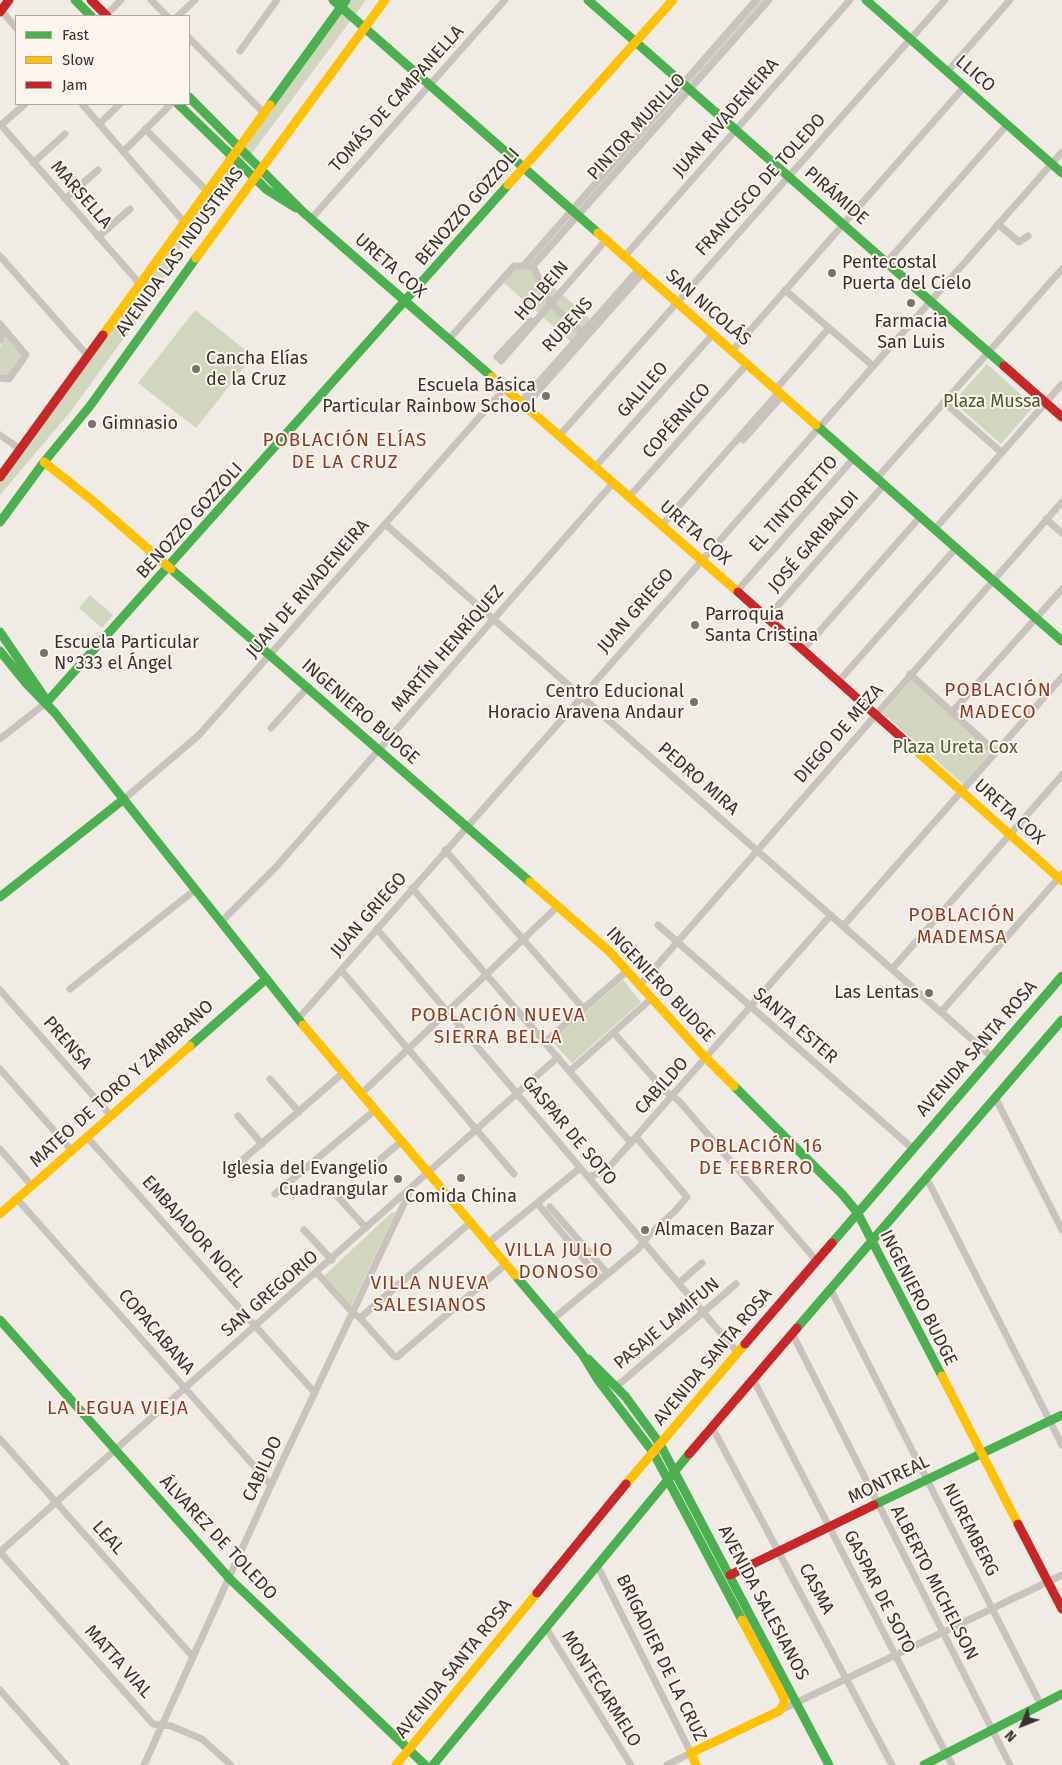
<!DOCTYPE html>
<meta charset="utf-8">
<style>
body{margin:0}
#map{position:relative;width:1062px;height:1765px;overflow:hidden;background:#f0ebe5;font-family:"Fira Sans",sans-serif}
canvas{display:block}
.legend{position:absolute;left:15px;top:15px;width:175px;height:90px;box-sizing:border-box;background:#fbf5ee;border:1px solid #aea6a0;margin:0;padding:6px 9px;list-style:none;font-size:15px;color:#3b302b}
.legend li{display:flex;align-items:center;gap:10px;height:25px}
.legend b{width:25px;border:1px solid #aea6a0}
.north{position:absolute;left:997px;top:1700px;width:50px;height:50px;-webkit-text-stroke:4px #fbf5ee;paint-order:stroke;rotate:226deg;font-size:14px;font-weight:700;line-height:20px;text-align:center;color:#3b302b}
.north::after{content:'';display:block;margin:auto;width:18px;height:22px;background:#3b302b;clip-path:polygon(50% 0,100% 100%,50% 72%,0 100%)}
</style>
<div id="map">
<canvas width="1062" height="1765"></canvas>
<ul class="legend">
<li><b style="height:6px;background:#4caf50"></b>Fast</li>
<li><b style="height:6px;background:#ffc107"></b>Slow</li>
<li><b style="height:6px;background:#c62828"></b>Jam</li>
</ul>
<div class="north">N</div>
</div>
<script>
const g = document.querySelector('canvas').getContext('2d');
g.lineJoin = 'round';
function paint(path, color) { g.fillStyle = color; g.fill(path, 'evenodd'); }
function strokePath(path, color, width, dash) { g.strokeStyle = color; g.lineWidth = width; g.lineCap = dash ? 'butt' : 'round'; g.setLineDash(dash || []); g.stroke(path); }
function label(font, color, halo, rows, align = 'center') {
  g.font = font + ' "Fira Sans",sans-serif'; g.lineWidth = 4; g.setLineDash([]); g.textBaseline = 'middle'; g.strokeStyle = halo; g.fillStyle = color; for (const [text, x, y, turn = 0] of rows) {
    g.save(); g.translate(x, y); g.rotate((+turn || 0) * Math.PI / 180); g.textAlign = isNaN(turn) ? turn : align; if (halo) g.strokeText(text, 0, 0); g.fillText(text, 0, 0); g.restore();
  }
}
const green = new Path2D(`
 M350 0H366L252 153 224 186 177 253 150 302 71 411 0 495V483L43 421Z
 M759 0H765L533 265 530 264Z
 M517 267 533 268 548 304 580 332 571 342 503 282Z
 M539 274 558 291 550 299Z
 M562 294 591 320 583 329 554 303Z
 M195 310 253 356 196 428 138 383Z
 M4 334H5L23 353V357L10 376 0 375V348Z
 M987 364 1034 406 1001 444 953 402Z
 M90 595 113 615 102 628 79 608Z
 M912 679 992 751 963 784 883 713Z
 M623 980 641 1002 572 1063 552 1041Z
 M396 1212 351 1306 324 1276 391 1213Z`);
const street = new Path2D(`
 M151 0 167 16
 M1 10 16 28
 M105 16 121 0
 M178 16 195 0
 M189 38 264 113
 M240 51 277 0
 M947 72 1010 0
 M82 104 185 223
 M0 124 140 284
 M99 124 120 104
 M1 125 25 104
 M145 129 207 191
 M123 152 171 104
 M33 163 65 134
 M65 199 98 170
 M311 219 505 0
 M998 224 1019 242 1028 236
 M98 237 130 209
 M0 256 88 356
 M625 256 850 0
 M886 263 1007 125
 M524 265 756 0
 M533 266 769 0
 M533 266 551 304 582 332
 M785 290 873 366
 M0 324 26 355 9 379 0 378
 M449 339 514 266H528
 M0 340 3 328
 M732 351 964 87
 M497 357 531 321
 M501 361 606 240
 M776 389 829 328
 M521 402 639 269
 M944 402 1002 453
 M525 406 643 273
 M0 435 20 449
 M559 436 945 0
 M743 440 783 395
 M595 467 713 334
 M877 478 1062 269
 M629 497 747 364
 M1046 519 1062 533
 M385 524 992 1057
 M662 525 779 392
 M935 529 1062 384
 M737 591 854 458
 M767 618 884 485
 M803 650 920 517
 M910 674 996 752
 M838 682 956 548
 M952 712 1062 589
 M271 728 307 688
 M0 739 47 702
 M124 799 199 735 505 388
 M445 850 583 1008
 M412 888 631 1143
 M221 922 276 867 613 483
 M658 925 912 1148
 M843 926 1062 677
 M377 929 737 1352
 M892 969 1062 775
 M341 970 514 1174
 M639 986 1062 502
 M70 989 196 889
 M0 990 111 1116
 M941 1012 1062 874
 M298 1019 1062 152
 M614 1033 664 1090 679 1101 816 1260
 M545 1042 627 971
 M0 1069 72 1151
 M570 1071 651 999
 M270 1079 299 1112
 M361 1094 558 906
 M995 1097 1062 1230
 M238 1116 262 1144
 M87 1137 315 1393
 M0 1149 32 1186
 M370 1168 402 1141
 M231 1170 343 1073
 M588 1177 600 1173 611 1165 831 915
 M926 1177 1062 1445
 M275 1194 375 1110
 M338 1197 366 1228
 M17 1199 271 1485
 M537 1203 601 1280
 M550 1207 608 1274
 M304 1230 332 1260
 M488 1243 580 1168
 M317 1273 353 1313 360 1318 394 1356 397 1357 506 1264
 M679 1283 702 1263
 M830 1288 1041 1705
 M360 1318 471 1222
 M553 1319 638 1249 649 1235 676 1210 687 1197 636 1137
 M792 1333 1010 1765
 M753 1379 952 1765
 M617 1386 736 1284
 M712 1427 892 1765
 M0 1439 193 1657
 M0 1552 558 1057
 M0 1552 153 1724 171 1726 202 1739 231 1765
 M597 1565 691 1753 667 1765
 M546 1628 631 1765
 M0 1690 66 1765
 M779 1711 1062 1575
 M144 1765 271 1485 410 1191`);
const fast = new Path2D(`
 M75 0 91 16
 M333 0 598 233
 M588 0 1004 366
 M866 0 1062 173
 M189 97 303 212 492 377
 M178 104 267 190 296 208
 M270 105 346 0
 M816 425 1062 641
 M0 522 44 462 90 406 196 258
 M171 569 530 882
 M0 632 45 698
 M0 651 25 682 55 713 303 1025
 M47 702 508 185
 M0 897 124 799
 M190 1046 266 979
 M734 1086 842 1194 857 1212 942 1376
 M832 1243 1062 976
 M515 1275 582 1354 598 1380 653 1452 742 1620
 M0 1320 230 1579 425 1765
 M797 1328 1062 1020
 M588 1359 625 1396 660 1444 829 1765
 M874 1505 1062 1415
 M433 1765 689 1454
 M924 1765 1062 1694`);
const slow = new Path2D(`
 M508 185 673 0
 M598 233 816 425
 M196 258 385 0
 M103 335 270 105
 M492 377 738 592
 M44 462 93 501 171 569
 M913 748 1062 881
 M530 882 610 952 702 1054 734 1086
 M303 1025 515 1275
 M0 1214 190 1046
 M942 1376 1018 1524
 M626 1484 745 1344
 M396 1765 537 1593
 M696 1765 691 1753 779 1711 784 1704V1698L742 1620`);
const jam = new Path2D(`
 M91 0 107 16
 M0 12 9 0
 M1004 366 1062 417
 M0 477 103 335
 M738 592 913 748
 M745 1344 832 1243
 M689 1454 797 1328
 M1018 1524 1062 1609
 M730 1575 874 1505
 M537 1593 626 1484`);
const markers = [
 [832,273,5,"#7a716c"],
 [911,303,5,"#7a716c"],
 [196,369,5,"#7a716c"],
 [546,396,5,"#7a716c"],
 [92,424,5,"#7a716c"],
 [695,625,5,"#7a716c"],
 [44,653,5,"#7a716c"],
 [694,702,5,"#7a716c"],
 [929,993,5,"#7a716c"],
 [461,1178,5,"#7a716c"],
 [398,1179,5,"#7a716c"],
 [645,1230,5,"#7a716c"]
];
const streetNames = [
 ["LLICO",975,74,41],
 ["TOMÁS DE CAMPANELLA",397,99,-48],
 ["JUAN RIVADENEIRA",726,118,-49],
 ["PINTOR MURILLO",637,127,-48],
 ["FRANCISCO DE TOLEDO",761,185,-48],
 ["MARSELLA",81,195,49],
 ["PIRÁMIDE",836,196,41],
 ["BENOZZO GOZZOLI",468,207,-49],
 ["AVENIDA LAS INDUSTRIAS",180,252,-54],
 ["URETA COX",390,266,41],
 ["HOLBEIN",542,291,-49],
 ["SAN NICOLÁS",708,308,41],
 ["RUBENS",568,325,-48],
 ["GALILEO",643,390,-49],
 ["COPÉRNICO",677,421,-49],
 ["EL TINTORETTO",794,504,-48],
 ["BENOZZO GOZZOLI",190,521,-48],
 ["URETA COX",695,533,41],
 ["JOSÉ GARIBALDI",814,542,-49],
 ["JUAN DE RIVADENEIRA",308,589,-49],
 ["JUAN GRIEGO",636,611,-49],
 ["MARTÍN HENRÍQUEZ",448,649,-49],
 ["INGENIERO BUDGE",360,712,41],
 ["DIEGO DE MEZA",839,734,-49],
 ["PEDRO MIRA",698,779,41],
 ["URETA COX",1009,812,42],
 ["JUAN GRIEGO",369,915,-49],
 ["INGENIERO BUDGE",660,985,47],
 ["SANTA ESTER",795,1026,41],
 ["PRENSA",67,1043,49],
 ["AVENIDA SANTA ROSA",977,1049,-49],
 ["MATEO DE TORO Y ZAMBRANO",122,1084,-42],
 ["CABILDO",662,1086,-48],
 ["GASPAR DE SOTO",569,1131,50],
 ["EMBAJADOR NOEL",193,1232,48],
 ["SAN GREGORIO",270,1294,-41],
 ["INGENIERO BUDGE",918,1298,63],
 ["PASAJE LAMIFUN",667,1324,-40],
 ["COPACABANA",156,1332,49],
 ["AVENIDA SANTA ROSA",713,1357,-50],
 ["CABILDO",263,1469,-65],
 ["MONTREAL",889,1480,-26],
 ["NUREMBERG",970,1530,63],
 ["LEAL",108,1538,48],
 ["ÁLVAREZ DE TOLEDO",218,1538,47],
 ["ALBERTO MICHELSON",934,1583,63],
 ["CASMA",816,1589,62],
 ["GASPAR DE SOTO",879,1592,63],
 ["AVENIDA SALESIANOS",763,1603,62],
 ["BRIGADIER DE LA CRUZ",661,1658,64],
 ["MATTA VIAL",118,1662,48],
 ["AVENIDA SANTA ROSA",454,1669,-51],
 ["MONTECARMELO",601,1689,58]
];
const poiNames = [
 ["Pentecostal",842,263],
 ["Puerta del Cielo",842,284],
 ["Farmacia",911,322,"center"],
 ["San Luis",911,343,"center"],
 ["Cancha Elías",206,359],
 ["de la Cruz",206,380],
 ["Escuela Básica",536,386,"right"],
 ["Particular Rainbow School",536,407,"right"],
 ["Gimnasio",102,424],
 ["Parroquia",705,615],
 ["Santa Cristina",705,636],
 ["Escuela Particular",54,643],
 ["N°333 el Ángel",54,664],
 ["Centro Educional",684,692,"right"],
 ["Horacio Aravena Andaur",684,713,"right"],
 ["Las Lentas",919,993,"right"],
 ["Iglesia del Evangelio",388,1169,"right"],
 ["Cuadrangular",388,1190,"right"],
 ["Comida China",461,1197,"center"],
 ["Almacen Bazar",655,1230]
];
const parkNames = [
 ["Plaza Mussa",992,402],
 ["Plaza Ureta Cox",955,748]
];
const neighbourhoodNames = [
 ["POBLACIÓN ELÍAS",345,441],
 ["DE LA CRUZ",345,463],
 ["POBLACIÓN",998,691],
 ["MADECO",998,713],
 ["POBLACIÓN",962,916],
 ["MADEMSA",962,938],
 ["POBLACIÓN NUEVA",498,1016],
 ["SIERRA BELLA",498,1038],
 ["POBLACIÓN 16",756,1147],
 ["DE FEBRERO",756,1169],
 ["VILLA JULIO",559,1251],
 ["DONOSO",559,1273],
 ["VILLA NUEVA",430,1284],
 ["SALESIANOS",430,1306],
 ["LA LEGUA VIEJA",118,1409]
];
paint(green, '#d1d6bf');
strokePath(street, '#c9c3be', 7);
strokePath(fast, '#4caf50', 9);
strokePath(slow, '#ffc107', 9);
strokePath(jam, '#c62828', 9);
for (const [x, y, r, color] of markers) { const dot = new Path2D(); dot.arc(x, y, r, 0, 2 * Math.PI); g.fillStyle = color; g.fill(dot); strokePath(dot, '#fbf5ee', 2); }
label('18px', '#3b302b', '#fbf5ee', streetNames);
label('18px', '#3b302b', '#fbf5ee', poiNames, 'left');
label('18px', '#4a5a2e', '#fbf5ee', parkNames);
g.letterSpacing = '1px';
label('19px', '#8c3b22', '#fbf5ee', neighbourhoodNames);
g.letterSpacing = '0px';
</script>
